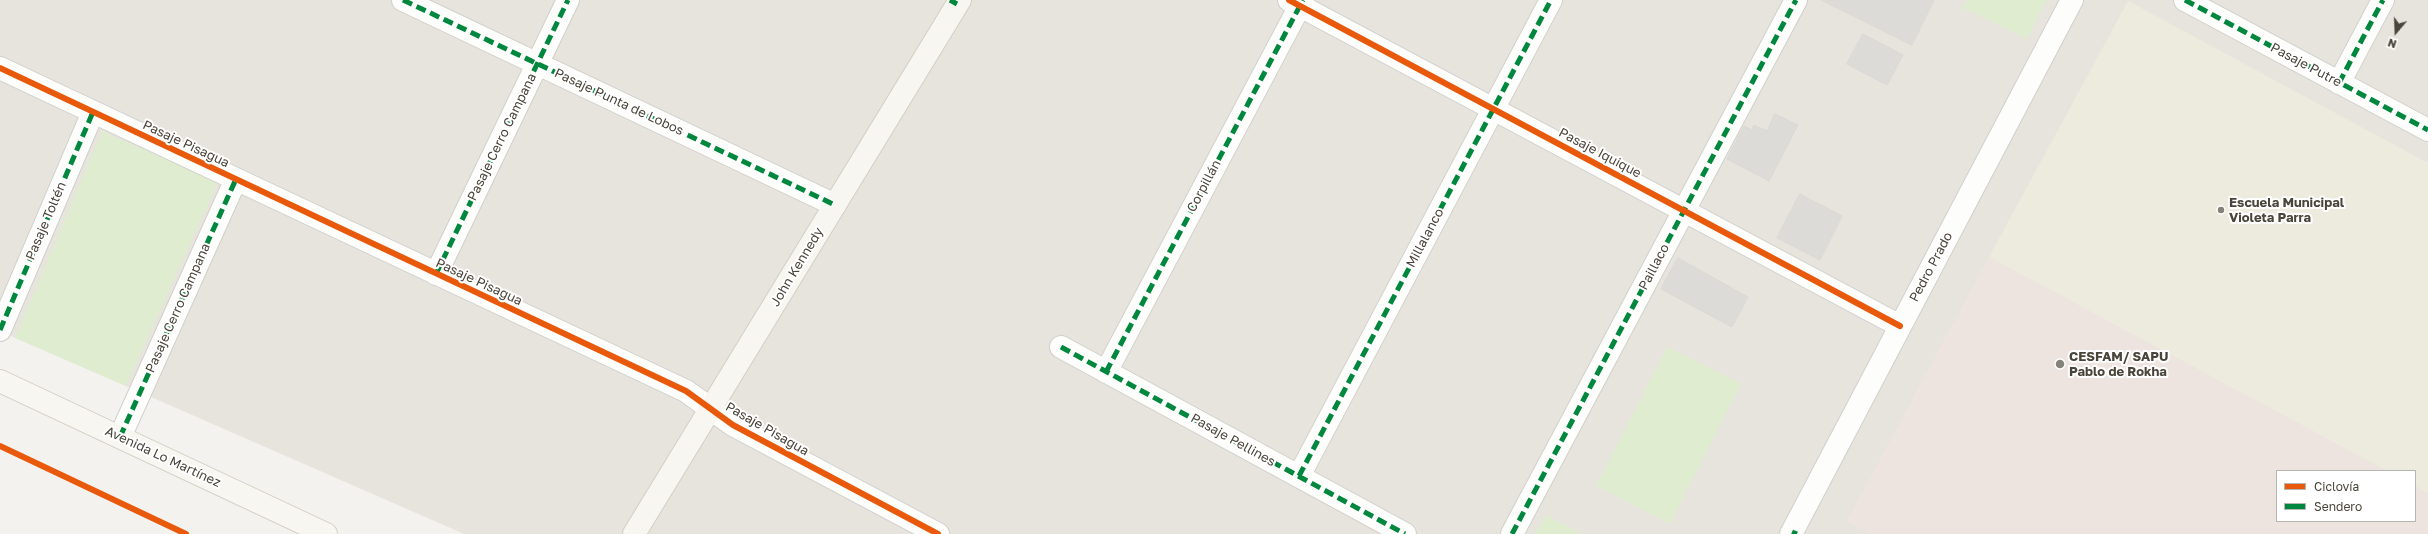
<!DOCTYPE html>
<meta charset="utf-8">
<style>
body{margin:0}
#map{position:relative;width:2428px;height:534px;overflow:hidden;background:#f3f2ee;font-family:"Golos Text",sans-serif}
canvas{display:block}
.legend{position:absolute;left:2276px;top:470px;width:140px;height:52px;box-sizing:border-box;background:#fff;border:1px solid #b7b5b0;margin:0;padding:5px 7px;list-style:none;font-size:12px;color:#4a453a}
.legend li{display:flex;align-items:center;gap:8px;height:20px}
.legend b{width:20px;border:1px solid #b7b5b0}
.north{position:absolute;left:2376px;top:12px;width:40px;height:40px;-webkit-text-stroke:3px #fff;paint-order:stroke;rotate:199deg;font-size:11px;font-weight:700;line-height:16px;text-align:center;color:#4a453a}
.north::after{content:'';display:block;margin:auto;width:14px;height:18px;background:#4a453a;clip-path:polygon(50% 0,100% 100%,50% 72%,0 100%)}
</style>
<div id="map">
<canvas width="2428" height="534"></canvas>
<ul class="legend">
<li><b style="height:5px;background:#e8590c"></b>Ciclovía</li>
<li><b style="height:5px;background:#00873e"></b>Sendero</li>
</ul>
<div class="north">N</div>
</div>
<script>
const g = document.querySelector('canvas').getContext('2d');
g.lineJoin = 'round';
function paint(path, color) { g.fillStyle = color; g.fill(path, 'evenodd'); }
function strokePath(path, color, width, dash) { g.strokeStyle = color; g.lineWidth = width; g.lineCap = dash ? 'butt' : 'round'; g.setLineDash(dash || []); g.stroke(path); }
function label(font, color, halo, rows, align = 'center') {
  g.font = font + ' "Golos Text",sans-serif'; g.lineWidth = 4; g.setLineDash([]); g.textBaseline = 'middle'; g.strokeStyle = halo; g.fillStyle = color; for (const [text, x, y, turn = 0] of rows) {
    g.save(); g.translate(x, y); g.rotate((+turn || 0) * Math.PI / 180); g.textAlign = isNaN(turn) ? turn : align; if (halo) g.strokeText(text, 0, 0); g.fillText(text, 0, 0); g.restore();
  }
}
const residential = new Path2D(`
 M0 0H2428V534H464L0 331ZM2277 471H2415V521H2277Z`);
const education = new Path2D(`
 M2128 1 2428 163V493L2415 486V471H2387L1989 257Z`);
const medical = new Path2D(`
 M1989 257 2387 471H2277V521H2415V486L2428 493V534H1872L1847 521Z`);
const green = new Path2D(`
 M1967 0H2047L2027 39 1963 8Z
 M102 131 218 182 126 386 15 338Z
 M1667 347 1741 384 1670 524 1596 486Z
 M1546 515 1582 534H1535Z`);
const building = new Path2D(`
 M1821 0H1934L1912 45Z
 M1863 34 1903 55 1887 85 1847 64Z
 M1775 114 1798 125 1769 181 1727 159 1744 126 1752 130 1754 125 1767 131Z
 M1800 194 1842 216 1820 260 1777 238Z
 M1678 258 1748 297 1732 327 1661 289Z`);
const street = new Path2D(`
 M403 0 835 205
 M1289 0 1900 326
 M2185 0 2428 130
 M0 68 686 391 733 425 938 534
 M2339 83 2383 0
 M436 274 568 0
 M0 330 93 112
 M1061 347 1405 534
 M1106 372 1303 0
 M120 437 236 179
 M1299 476 1551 0
 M1512 534 1796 0
 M1791 534 2072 0`);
const secondary = new Path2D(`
 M0 381 326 534
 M634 534 960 0`);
const quiet = new Path2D(`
 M403 0 835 205
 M950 0 957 4
 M2185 0 2428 130
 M2339 83 2383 0
 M436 274 568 0
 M0 330 93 112
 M1061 347 1405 534
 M1106 372 1303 0
 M120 437 236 179
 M1299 476 1551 0
 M1792 532 1797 534
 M1512 534 1796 0`);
const cycleway = new Path2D(`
 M1289 0 1900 326
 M0 68 686 391 733 425 938 534
 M0 446 186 534`);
const markers = [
 [2221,210,4,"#858279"],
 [2060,364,5,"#858279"]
];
const streetNames = [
 ["Pasaje Putre",2306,65,28],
 ["Pasaje Punta de Lobos",619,102,25],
 ["Pasaje Cerro Campana",502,137,-64],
 ["Pasaje Pisagua",186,144,25],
 ["Pasaje Iquique",1600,153,28],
 ["Corpillán",1204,186,-62],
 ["Pasaje Toltén",46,221,-67],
 ["Millalanco",1425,238,-62],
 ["John Kennedy",797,267,-59],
 ["Paillaco",1654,267,-62],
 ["Pedro Prado",1931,267,-62],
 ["Pasaje Pisagua",479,282,25],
 ["Pasaje Cerro Campana",178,308,-66],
 ["Pasaje Pisagua",767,429,30],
 ["Pasaje Pellines",1233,440,29],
 ["Avenida Lo Martínez",163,457,25]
];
const poiNames = [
 ["Escuela Municipal",2229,203],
 ["Violeta Parra",2229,218],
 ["CESFAM/ SAPU",2069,357],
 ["Pablo de Rokha",2069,372]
];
paint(residential, '#e7e4dd');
paint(education, '#edeade');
paint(medical, '#ede4e0');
paint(green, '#dfecd0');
paint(building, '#dddbd7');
strokePath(building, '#dbd9d4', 1);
strokePath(street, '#d1d0cc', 24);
strokePath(secondary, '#d2cfc5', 24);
strokePath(street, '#fdfdfc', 22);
strokePath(secondary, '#f7f6f1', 22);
strokePath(quiet, '#00873e', 5, [10, 5]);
strokePath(cycleway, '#e8590c', 6);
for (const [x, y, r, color] of markers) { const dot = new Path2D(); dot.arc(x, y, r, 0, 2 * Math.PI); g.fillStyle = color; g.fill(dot); strokePath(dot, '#fff', 1.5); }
label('13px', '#4a453a', '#fff', streetNames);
label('bold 13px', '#4a453a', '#fff', poiNames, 'left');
</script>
